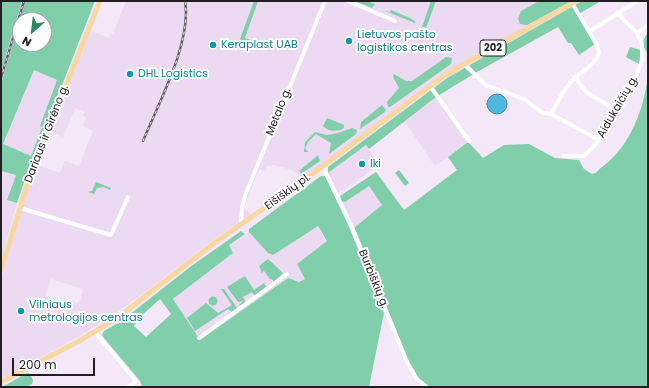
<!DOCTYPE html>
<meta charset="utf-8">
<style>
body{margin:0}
#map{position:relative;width:649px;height:388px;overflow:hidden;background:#f3e7f8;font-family:Poppins,sans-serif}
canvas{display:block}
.frame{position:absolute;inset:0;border:2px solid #221d23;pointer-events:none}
.north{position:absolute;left:12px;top:12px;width:40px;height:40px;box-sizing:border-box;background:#fff;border:1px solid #a7a5a7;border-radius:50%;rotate:208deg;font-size:11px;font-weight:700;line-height:16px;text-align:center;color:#221d23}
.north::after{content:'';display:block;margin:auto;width:14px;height:18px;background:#2d8b63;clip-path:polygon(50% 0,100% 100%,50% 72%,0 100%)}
.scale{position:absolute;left:12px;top:358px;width:83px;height:18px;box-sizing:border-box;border:2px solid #221d23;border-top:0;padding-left:5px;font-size:12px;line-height:14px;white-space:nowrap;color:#221d23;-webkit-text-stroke:3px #fff;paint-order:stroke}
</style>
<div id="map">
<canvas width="649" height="388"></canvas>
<div class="frame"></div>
<div class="north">N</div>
<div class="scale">200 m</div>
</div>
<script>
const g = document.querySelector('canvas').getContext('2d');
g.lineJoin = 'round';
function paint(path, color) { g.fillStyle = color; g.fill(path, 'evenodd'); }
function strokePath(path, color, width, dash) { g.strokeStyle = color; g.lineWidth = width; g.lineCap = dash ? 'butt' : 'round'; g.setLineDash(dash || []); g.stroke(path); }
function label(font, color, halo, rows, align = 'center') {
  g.font = font + ' Poppins,sans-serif'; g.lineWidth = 4; g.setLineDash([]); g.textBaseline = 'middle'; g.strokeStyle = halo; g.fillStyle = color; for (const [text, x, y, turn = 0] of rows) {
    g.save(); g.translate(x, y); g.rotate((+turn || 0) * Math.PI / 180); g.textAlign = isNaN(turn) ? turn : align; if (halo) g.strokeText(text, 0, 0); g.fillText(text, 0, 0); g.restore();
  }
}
const built = new Path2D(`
 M126 1H572L465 61 302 179 294 171 282 167 274 165 266 166 264 171 259 169 244 207 251 215 213 240 144 293 109 318 64 345 1 379V279L30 182 37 165 60 173 65 161 79 166 93 131 83 126 86 117 83 116 85 112 75 108 63 137 50 132 91 31 109 38 111 34H113ZM51 279 83 289 80 301 74 305 45 296Z
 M34 70 57 80 31 156 3 145Z
 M436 97 468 142 435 166 405 122Z
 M366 145 378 163 373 167 374 169 338 193 328 173Z
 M1 171 16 175 7 200 17 203 1 260Z
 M369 186 382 205 354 228 343 203Z
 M317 226 327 241 297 264 305 279 299 282 288 278 200 341 173 299 233 253 229 245 249 232 268 253 273 255Z`);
const green = new Path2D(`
 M1 1H22L1 72Z
 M25 1H95L26 177 17 203 7 200 16 175 1 171V84ZM20 20H44V44H20ZM34 70 57 80 40 126 42 127 31 156 3 144Z
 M254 1H258L245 38 263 44 260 46H255L240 39Z
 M355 1H367L375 4 372 8Z
 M431 1H436L426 28 422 27Z
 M539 1H572L527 25 520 24 518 19 521 11Z
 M582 1H601L577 15 595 44 579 55 571 43H568L558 27 477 72 436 97 369 149 366 145 328 173V167L447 78Z
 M383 10 390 12 391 10 410 18 416 22 415 23Z
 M648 33V54C642 47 642 39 648 33Z
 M630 47 641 50 639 64 626 57Z
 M446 57 452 58 451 64 390 107H388L387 102 399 88 393 77 394 74 406 81H412Z
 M648 75V387H429L419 379 410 364 354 228 382 205 369 186 345 202H342L340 196 376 172 404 210 457 170 448 157 468 142 483 158 504 145 529 144 555 158 579 160 584 169 592 174C597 173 598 170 602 167 630 147 644 109 648 75Z
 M382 105 386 110 385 112 360 129 361 122Z
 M327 118 344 125V128C337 132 329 132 323 126Z
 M352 128 357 130 356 134 329 154 331 143 316 134 308 142 305 148 308 152H304L305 142 315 132 327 135 338 133Z
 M318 155 320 161 301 174 299 171Z
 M399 170 409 183 405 186 395 173Z
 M321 176H325L349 227 384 313 369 387H142L140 381 104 338 102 335 104 331 120 322 190 267 241 231 245 234 229 245 233 253 173 299 200 340 288 278 299 282 305 279 297 264 327 241 318 226 273 255 268 253 249 232V229ZM160 299 171 314 146 337 134 326 140 317Z
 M96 182 111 188 110 190 104 187 97 188 94 194 88 192 92 191Z
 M268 259 283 273 273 283V280L270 279 264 271 261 273V270L259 266Z
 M245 276 254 290 264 283 267 288 255 296 252 292 243 297 246 303 240 306 239 305 243 301 238 302 227 287Z
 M221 289H224L237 308 232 312 228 309 195 331 187 318 206 303 218 313 232 305Z
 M208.5 301a4.5 4.5 0 1 1 9 0a4.5 4.5 0 1 1-9 0Z
 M27 373 30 374 33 380 32 384 26 387H2Z`);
const water = new Path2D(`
 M487 104a10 10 0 1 1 20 0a10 10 0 1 1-20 0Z`);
const minor = new Path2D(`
 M348 1 395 21
 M572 3 597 45 599 53C595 66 579 72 571 82 563 91 557 103 551 114L599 140
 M589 32 637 1
 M637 33 648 25
 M464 64 487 86 506 92 525 100 543 113 551 114
 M575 77 586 92 616 110
 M430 86 469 141
 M564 156H584L595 145 636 76 642 61V45L637 33 617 13
 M323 167 352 227 407 362 417 379 427 387
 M20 208 111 235 128 197
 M241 225 242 207 246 193 325 1
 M95 332 136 381 128 387
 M199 338 287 274`);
const major = new Path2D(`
 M1 270 31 172 100 1
 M1 382 79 341 117 318 213 244 303 181 445 75 576 1`);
const rail = new Path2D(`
 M1 78 24 1
 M143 141C159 102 192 42 185 1`);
const markers = [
 [349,41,4,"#0f9aa8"],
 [213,45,4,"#0f9aa8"],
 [130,74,4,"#0f9aa8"],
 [362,164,4,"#0f9aa8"],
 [21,311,4,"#0f9aa8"]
];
const shields = [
 [493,48,26]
];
const shieldNames = [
 ["202",493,48]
];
const cultureNames = [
 ["Lietuvos pašto",357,35],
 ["logistikos centras",357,48],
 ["Keraplast UAB",221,45],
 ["DHL Logistics",138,74],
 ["Iki",370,164],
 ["Vilniaus",29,305],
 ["metrologijos centras",29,318]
];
const streetNames = [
 ["Aidukaičių g.",618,107,-60],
 ["Metalo g.",279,112,-68],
 ["Dariaus ir Girėno g.",47,134,-69],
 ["Eišiškių pl.",288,192,-36],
 ["Burbiškių g.",373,279,68]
];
paint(built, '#ebdaf1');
paint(green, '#80cfaa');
paint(water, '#52b8dd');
strokePath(water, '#448aa5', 1);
strokePath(minor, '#fff', 4);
strokePath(major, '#f8d7a0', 5);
strokePath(rail, '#655e67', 2.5);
strokePath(rail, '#fff', 1, [3]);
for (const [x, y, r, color] of markers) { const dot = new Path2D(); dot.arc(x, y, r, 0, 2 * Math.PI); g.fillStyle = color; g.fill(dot); strokePath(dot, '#fff', 1.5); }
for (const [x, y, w] of shields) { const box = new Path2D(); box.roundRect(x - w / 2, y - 8, w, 16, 3); g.fillStyle = '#fff'; g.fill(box); strokePath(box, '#221d23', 1); }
label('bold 10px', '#221d23', null, shieldNames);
label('11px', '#0d838f', '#fff', cultureNames, 'left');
label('11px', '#221d23', '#fff', streetNames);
</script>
